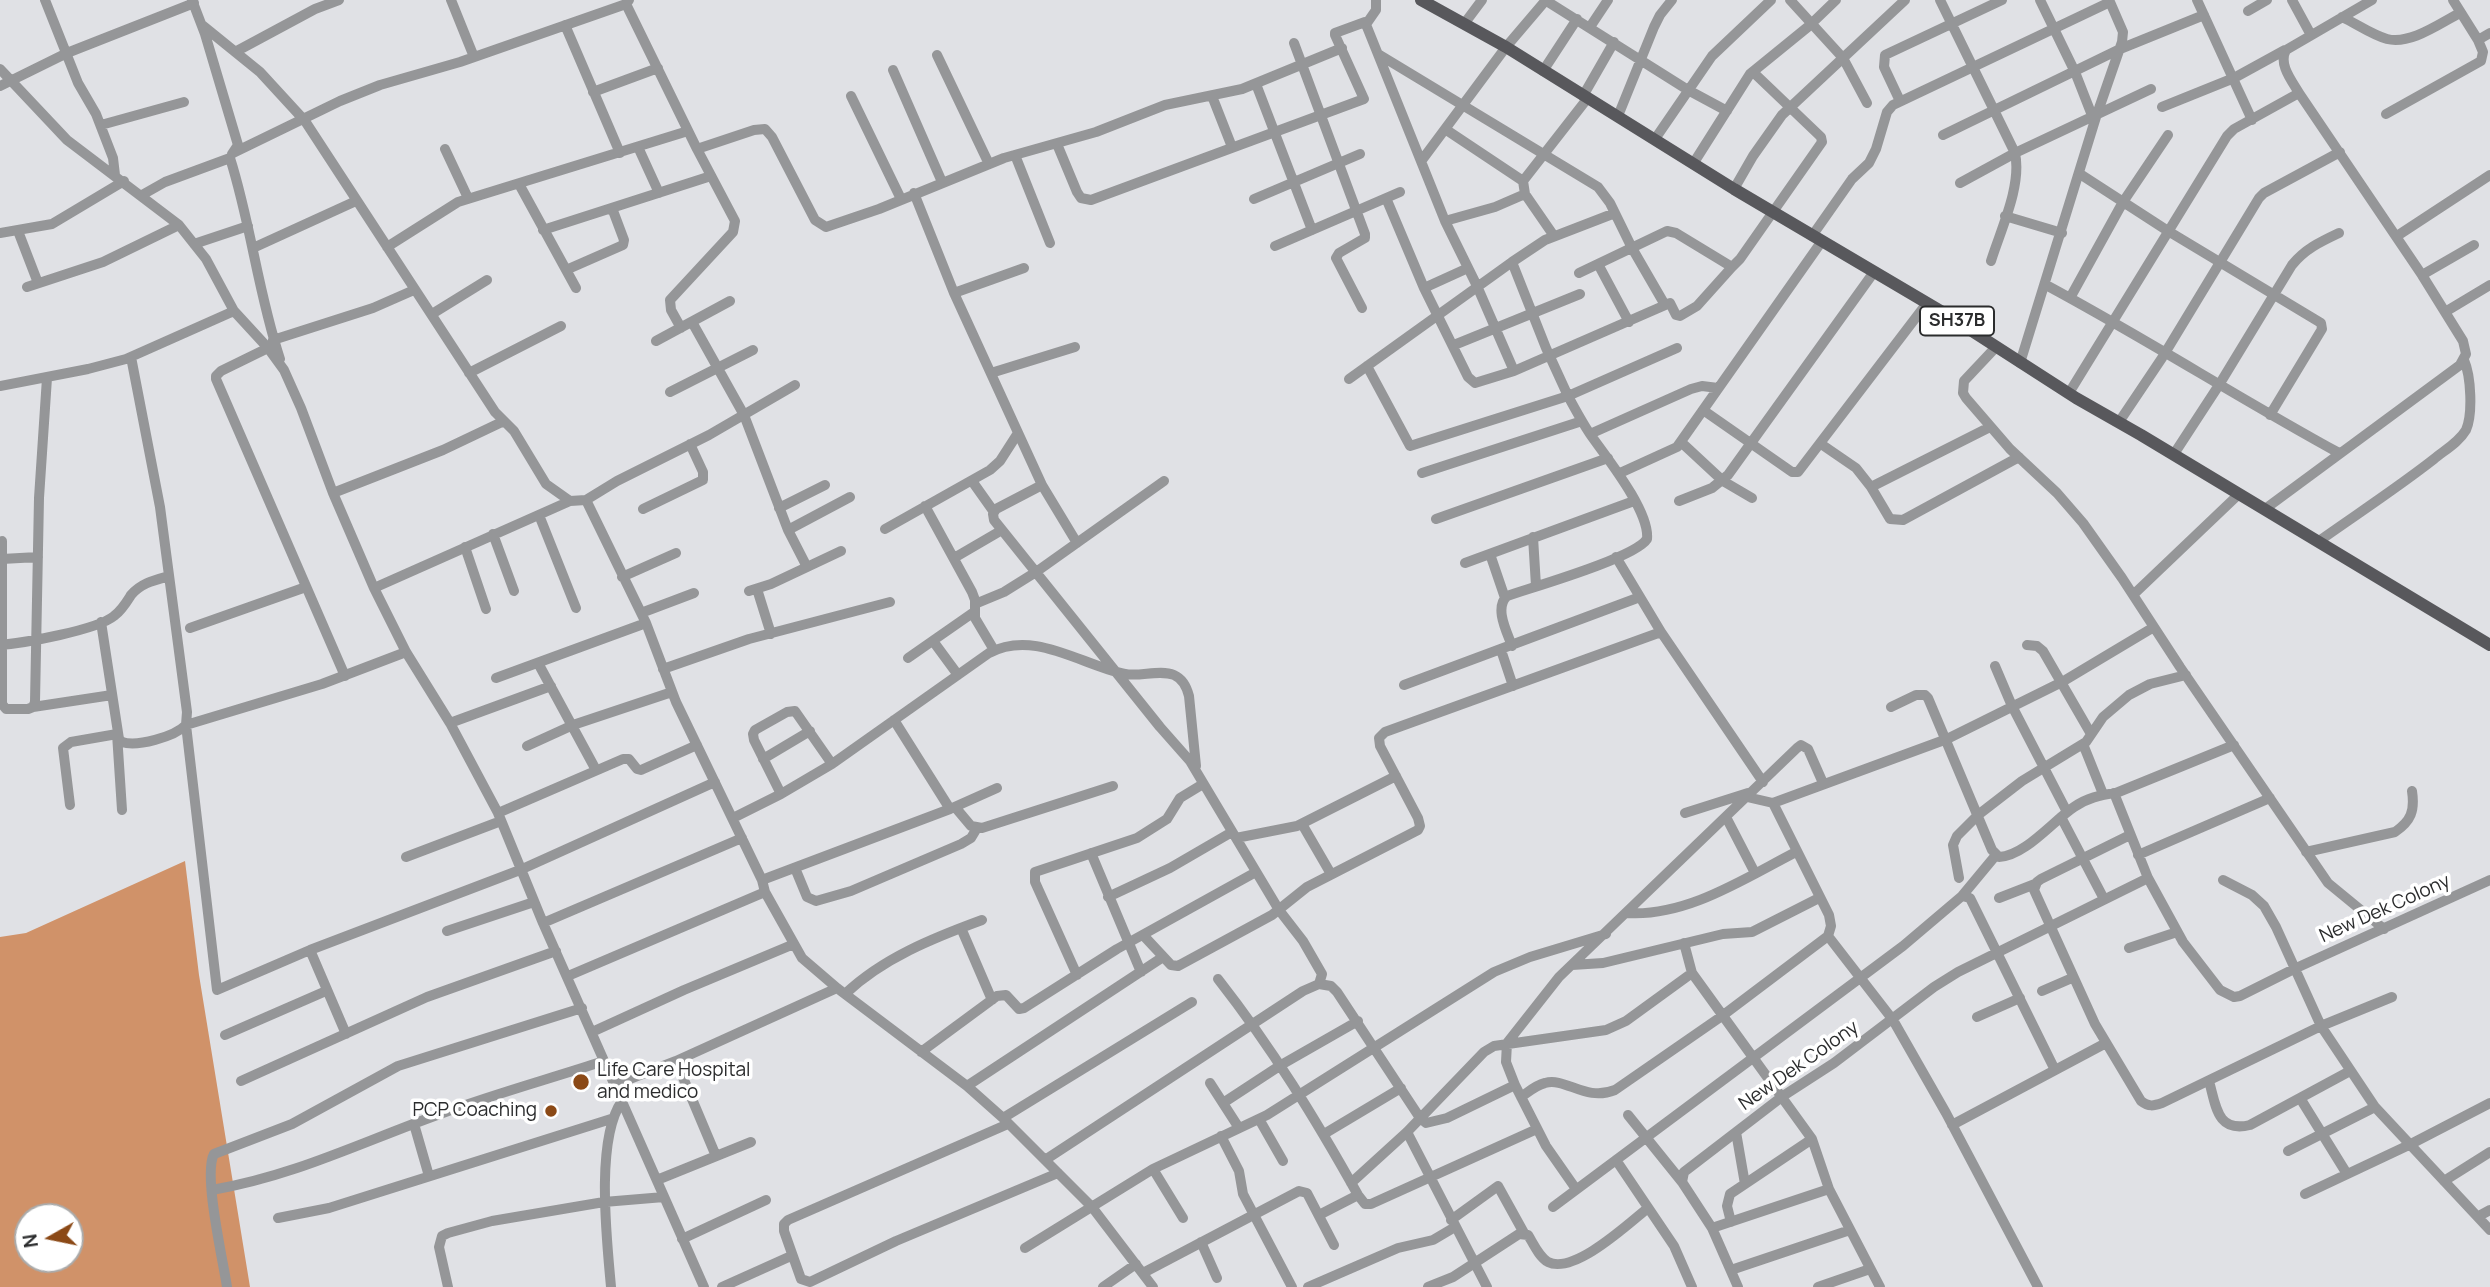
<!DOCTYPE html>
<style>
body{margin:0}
#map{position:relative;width:2490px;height:1287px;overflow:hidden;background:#e0e1e5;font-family:Manrope,sans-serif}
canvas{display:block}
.north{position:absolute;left:14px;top:1203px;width:70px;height:70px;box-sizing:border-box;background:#fff;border:2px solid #aaabab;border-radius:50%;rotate:261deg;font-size:19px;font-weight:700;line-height:28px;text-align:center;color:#2b2c2d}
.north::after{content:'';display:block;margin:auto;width:24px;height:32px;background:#8b4916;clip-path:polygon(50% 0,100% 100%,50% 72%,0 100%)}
</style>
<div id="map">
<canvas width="2490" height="1287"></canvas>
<div class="north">N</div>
</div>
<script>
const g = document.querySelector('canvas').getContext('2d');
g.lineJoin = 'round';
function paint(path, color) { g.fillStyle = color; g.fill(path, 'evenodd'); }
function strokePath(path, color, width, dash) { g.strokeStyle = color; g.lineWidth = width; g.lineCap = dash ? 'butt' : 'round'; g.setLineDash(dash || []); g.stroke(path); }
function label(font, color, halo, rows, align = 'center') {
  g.font = font + ' Manrope,sans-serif'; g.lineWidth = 7; g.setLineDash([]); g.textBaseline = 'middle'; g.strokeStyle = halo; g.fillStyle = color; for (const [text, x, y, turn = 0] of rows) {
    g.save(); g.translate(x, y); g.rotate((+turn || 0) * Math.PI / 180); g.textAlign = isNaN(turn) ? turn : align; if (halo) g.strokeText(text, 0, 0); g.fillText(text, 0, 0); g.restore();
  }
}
const forest = new Path2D(`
 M185 861 199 975 250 1287H0V937L26 933ZM28 1217H70V1259H28Z`);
const minor = new Path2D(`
 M45 0 78 83 96 114 113 158 115 175
 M192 0 205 34 238 145 232 154
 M451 0 474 57
 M1545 0 1688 90 1727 111
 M1790 0 1843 58 1867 103
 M1940 0 2015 153C2022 186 2001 229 1991 261
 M2040 0 2075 72 2093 118
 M2197 0 2252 120
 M2292 0 2311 35
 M2453 0 2478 40 2490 33
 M626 4 697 149 735 221 733 232 670 300 671 310 681 328
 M2248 11 2267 0
 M2342 17C2357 24 2372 35 2387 39 2411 45 2440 23 2460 13
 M1367 23 1376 10V0
 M1464 24 1482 0
 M202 25 260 72 305 121 495 412 514 431 546 484 570 501 586 500 646 623 676 702 762 880 765 892 802 958 837 988 967 1086 1003 1118 1092 1207 1153 1287
 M565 25 620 153
 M1590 27 1608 0
 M1294 43 1365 234V238L1339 253 1336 258 1362 308
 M235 52 315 9 339 0
 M1378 54 1598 187 1610 203 1632 248 1665 305
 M937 55 989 164
 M0 69 67 140 179 225 206 259 234 311 268 348 284 370 301 408 333 493 374 588 406 652 450 723 498 813 543 923 704 1287
 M893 70 942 182
 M1543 71 1577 19
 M1256 84 1312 230
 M0 86 67 53 194 3
 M593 92 658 68
 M851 96 901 199
 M1212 96 1232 147
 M1583 96 1614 42
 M1900 101 1884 67 1885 55 2002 0
 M2162 107 2234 78 2285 50
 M2386 114 2481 61 2483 52 2478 40
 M1618 116 1654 27 1660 15 1672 0
 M101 125 184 102
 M1445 129 1523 181
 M1943 135 2120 49 2204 15
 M1655 139 1712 56 1771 0
 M1057 144 1077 192 1081 198 1091 200 1364 99 1335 35V33L1365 22 1445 221 1477 286 1514 371
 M638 147 659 193
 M445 149 468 198
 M697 149 754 130 765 129 772 137 815 220 826 227 879 209 1004 158 1096 132 1165 105 1242 89 1342 48
 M233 153 340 101 380 85 460 62 626 4 629 0
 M1015 155 1050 243
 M1422 160 1506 47 1546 0
 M1693 164 1750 74 1809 26 1836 0
 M2080 174 2168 231 2321 323 2322 329 2270 415
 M1960 183 2015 153 2151 89
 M519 184 576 288
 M1734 189 1753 156 1782 115 1905 0
 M914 193 954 293 1042 485 1077 543
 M142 195 165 182 230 158C251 224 258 293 280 359
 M1386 198 1424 288 1468 377 1475 383 1514 371 1670 303 1676 315 1680 316 1697 306 1732 267
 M1254 199 1360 154
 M2005 216 2062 233
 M1445 221 1495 207 1525 194
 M543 230 711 176
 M18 231 38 283
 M0 233 52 224 124 181
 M1554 236 1525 194 1523 181 1587 99
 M1812 236 1852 179 1869 163 1876 149 1887 112 1893 105 2110 2 2123 32 2122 42 2096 117 2020 363
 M2397 236 2490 175
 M194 244 248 226
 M1275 246 1400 192
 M387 247 458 202 688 131
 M253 248 356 201
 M1598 264 1629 322
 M566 270 623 245 624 240 612 208
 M1579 273 1667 231 1676 233 1732 267 1740 259 1822 142 1821 137 1753 72
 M2422 275 2474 245
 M2046 285C2145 338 2240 399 2339 453
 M27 287 103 262 179 225
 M1424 288 1468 268
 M954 293 1024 268
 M2070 298 2123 202 2168 135
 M2445 312 2490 285
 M432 314 487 280
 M692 322 744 415 788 530 807 567
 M273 340 373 308 414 290
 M656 341 730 301
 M1454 345 1580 294
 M1996 347 1964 381 1963 393 1966 398 2010 449 2057 493 2083 523 2122 578 2180 667 2328 883 2384 929
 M268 348 221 371 216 376V379L345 676
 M1367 366 1410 446 1568 396 1546 348 1512 262
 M469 373 561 326
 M991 373 1075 347
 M1349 379 1512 262 1545 240 1615 213
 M0 386 88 369 126 359 234 311
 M670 392 753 350
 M2069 393 2227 136 2234 129 2299 93
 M1703 410 1792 472H1798L1927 303
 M2119 422 2162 358 2259 198 2264 193 2340 152
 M1590 434 1691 389 1702 386 1718 388
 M1681 442 1723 481 1752 498
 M1821 444 1856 468 1871 487 1990 427
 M2174 454 2219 385 2292 265C2305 249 2320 242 2339 233
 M1422 473 1582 421
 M1620 473 1677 447 1822 241
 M972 481 994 512
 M1042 485 996 509 993 514 994 520 1160 727 1190 761 1279 910 1303 941 1322 974 1319 984
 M1871 487 1890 519 1903 520 2019 457
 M333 493 443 450 504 421
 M586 500 617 481 709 435 795 385
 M1679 501 1712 488 1728 475 1874 272
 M925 506 972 592 975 600V618L994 650
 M779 508 825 485
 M643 509 703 480V472L690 444
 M2265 509 2460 365 2466 354 2463 341 2422 275 2299 93C2292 81 2278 64 2286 50L2372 0
 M539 515 576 608
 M1436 519 1608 458
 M885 529 990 470 1000 461 1018 433
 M788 530 850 497
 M493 534 514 591
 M1533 537 1536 586
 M2 541V704L6 709H28L33 707 35 702 39 498 47 378
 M2319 541C2357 514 2397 488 2434 459 2445 450 2459 442 2466 430 2473 414 2471 376 2464 360
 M465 547 486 609
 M1490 554 1505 598
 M1616 557 1661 632 1763 782
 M954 558 1002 530
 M2 559 38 557
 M1465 563 1634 501
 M622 577 676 553
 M374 588 570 501
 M757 589 771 634
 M749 591 771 584 841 551
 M2133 595 2239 494
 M975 604 1004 592 1036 572 1164 481
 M641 613 694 593
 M101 622 119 739 122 742C137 747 174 737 186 725L187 712 160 507 131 357
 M190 628 306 587
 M933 641 958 675
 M0 645C24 643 97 630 114 616 122 610 126 603 131 595 141 583 155 580 169 576
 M2027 645 2037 646 2043 651 2091 734
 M1512 646C1507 632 1494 608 1507 596 1533 587 1635 558 1647 539 1650 511 1606 457 1590 434 1582 422 1575 409 1568 396L1677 348
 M1501 650 1513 686
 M406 652 322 684 186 725 217 990 310 950 520 870 715 782
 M908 658 974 612
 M538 663 596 770
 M1995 666 2012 706 2067 812
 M663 669 749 639 890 602
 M496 678 646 623
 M1404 685 1640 597
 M33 707 112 695
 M1891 707 1916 695H1925L1928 698 1992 850 1999 857C2025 856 2053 821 2074 807 2087 798 2100 795 2116 793L2234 745
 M894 720 950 809
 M450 723 551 686
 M2083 744 2103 794
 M527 746 573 725 672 692
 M763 759 810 731
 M2114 793 2148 878
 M781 794 754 740 753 734 755 730 787 712 795 711 832 764
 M1747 797 1773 803 1947 739 2062 682 2154 627
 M1773 803 1829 915 1831 926 1828 936
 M70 805 63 748 71 742 117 734 122 810
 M955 807 971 826 982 828 1113 786
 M498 813 623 759H629L637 769 641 770 697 745
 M1685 813 1748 793
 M1726 817 1755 873
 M2061 817 2104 899
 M733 818 781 794 832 764 989 653C1034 629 1081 665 1125 674 1140 677 1160 669 1174 675 1183 679 1187 688 1189 696L1196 766
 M1302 824 1331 874
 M2130 835 2041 879 2037 882 2034 890 2095 1024 2141 1101C2149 1107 2153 1106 2162 1103L2321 1026 2392 997
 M1236 838 1297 826 1396 776
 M2306 852 2395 832C2411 821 2415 811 2412 791
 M1091 853 1141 972
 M2138 855 2270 798
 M406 857 501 821
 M795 868 807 897 816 901 851 891 961 844 971 838 977 828
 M1959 878 1953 845 1957 836 1978 815 2022 781 2086 742 2103 717 2129 695 2150 684 2186 675
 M762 880 950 809 997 788
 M2223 880 2252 895 2264 906 2276 927 2321 1026 2375 1107 2490 1230
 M1962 896 1996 855
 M1108 897 1170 868 1232 832
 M1999 898 2035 884
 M1627 913C1687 917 1745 878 1796 852
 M543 923 742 838
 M961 928 992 1000
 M447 931 534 902
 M1143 935 1171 965 1178 966 1272 915 1307 887 1418 830 1420 826 1418 818 1380 746 1379 738 1385 732 1661 632
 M1684 943 1692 973 1812 1139 1829 1189 1880 1287
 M2129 948 2177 932
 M310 950 346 1034
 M1572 965 1603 963 1723 934 1752 932 1819 898
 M1077 975 1035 882V872L1137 838 1167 819 1180 798 1203 784
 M568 976 765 892
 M1218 979C1272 1048 1315 1118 1358 1195L1365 1204H1371L1537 1129
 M2042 991 2072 978
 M845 994C883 958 933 938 982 920
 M1977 1017 2020 998
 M592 1032 684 990 794 944
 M225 1035 326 991
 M921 1052 997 996 1006 995 1019 1009 1024 1008 1117 949 1256 872
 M676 1061 716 1156
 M241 1081 427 997 556 951
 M2209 1081C2216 1106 2217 1133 2250 1125L2350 1071
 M1210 1083 1239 1128
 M614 1085 676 1061 837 988
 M967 1086 1163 957
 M1521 1097C1528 1092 1536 1085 1545 1083 1566 1077 1585 1102 1615 1090L1722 1016 1828 936 1893 1020 1946 1113 2038 1287
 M2300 1098 2347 1174
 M1223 1103 1281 1065 1358 1021
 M1628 1115 1682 1182
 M1003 1118 1192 1002
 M1259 1119 1283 1161
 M414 1124 429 1176
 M1008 1124 788 1220 784 1224V1231L801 1279 810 1282 896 1241 1058 1173
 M1952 1125 2106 1043
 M1407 1132 1487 1287
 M1736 1132 1745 1184
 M1324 1134 1401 1088
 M1221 1136 1239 1171 1243 1194 1292 1287
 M2288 1151 2375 1107
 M1045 1160 1303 991 1319 984 1331 986 1337 992 1420 1118 1426 1123 1447 1118 1515 1085
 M1616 1160 1674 1246 1692 1287
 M1153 1169 1183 1218
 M657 1180 751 1142
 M2444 1181 2490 1152
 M1351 1183 1407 1132 1484 1052 1494 1046 1606 1030 1626 1021 1692 973
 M1576 1189 1546 1146 1515 1085 1506 1062 1507 1043 1559 977 1797 748 1801 745 1808 749 1823 783
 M212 1190C294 1176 362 1142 440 1114 494 1094 549 1079 604 1061
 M2305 1194 2409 1145 2490 1103
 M1553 1207 1903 946 1962 896 1970 898 2055 1070
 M1319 1215 1358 1195
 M2479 1216 2490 1210
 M278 1218 329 1208 611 1119
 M1451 1220 1498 1186 1524 1233
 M1731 1222 1727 1206 1730 1194 1812 1139
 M1712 1228 1829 1189
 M682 1239 766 1200
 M1201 1242 1217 1278
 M1025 1248 1153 1169 1267 1115 1494 972 1530 957 1606 934
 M1731 1270 1850 1230
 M1143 1273 1299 1191 1307 1193 1334 1245
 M227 1287C223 1260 203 1174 214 1154L292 1124 398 1066 582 1008
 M448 1287 439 1247 442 1236 448 1233 492 1221 604 1202 664 1197
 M611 1287C607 1241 595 1139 622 1101
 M722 1287 791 1256
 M1103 1287 1136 1264
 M1308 1287 1398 1248 1433 1240 1455 1227
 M1428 1287 1453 1277 1519 1234 1528 1235C1533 1243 1539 1257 1548 1262 1574 1275 1628 1224 1648 1208
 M1738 1287 1712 1228 1682 1182 1684 1172 1783 1096 1834 1063 1934 987 1958 972 2148 878 2183 942 2220 990 2234 997 2240 996 2294 969 2490 880
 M1818 1287 1870 1269`);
const major = new Path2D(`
 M1421 0 1506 47 1734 189 1944 313 2076 398 2141 435 2490 645`);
const markers = [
 [581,1082,9,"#8b4916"],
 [551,1111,7,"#8b4916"]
];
const shields = [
 [1957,321,74]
];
const shieldNames = [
 ["SH37B",1957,321]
];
const streetNames = [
 ["New Dek Colony",2385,909,-24],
 ["New Dek Colony",1799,1066,-35]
];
const poiNames = [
 ["Life Care Hospital",597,1071],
 ["and medico",597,1093],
 ["PCP Coaching",537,1111,"right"]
];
paint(forest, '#d09269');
strokePath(minor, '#959698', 10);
strokePath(major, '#58585c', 12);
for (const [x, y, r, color] of markers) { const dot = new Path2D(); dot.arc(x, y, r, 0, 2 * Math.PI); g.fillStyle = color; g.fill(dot); strokePath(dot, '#fff', 2.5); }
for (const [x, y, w] of shields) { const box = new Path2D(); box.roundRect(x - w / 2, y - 14.5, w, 29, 5); g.fillStyle = '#fff'; g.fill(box); strokePath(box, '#2b2c2d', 2); }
label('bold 18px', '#2b2c2d', null, shieldNames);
label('19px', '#2b2c2d', '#fff', streetNames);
label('19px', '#2b2c2d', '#fff', poiNames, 'left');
</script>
